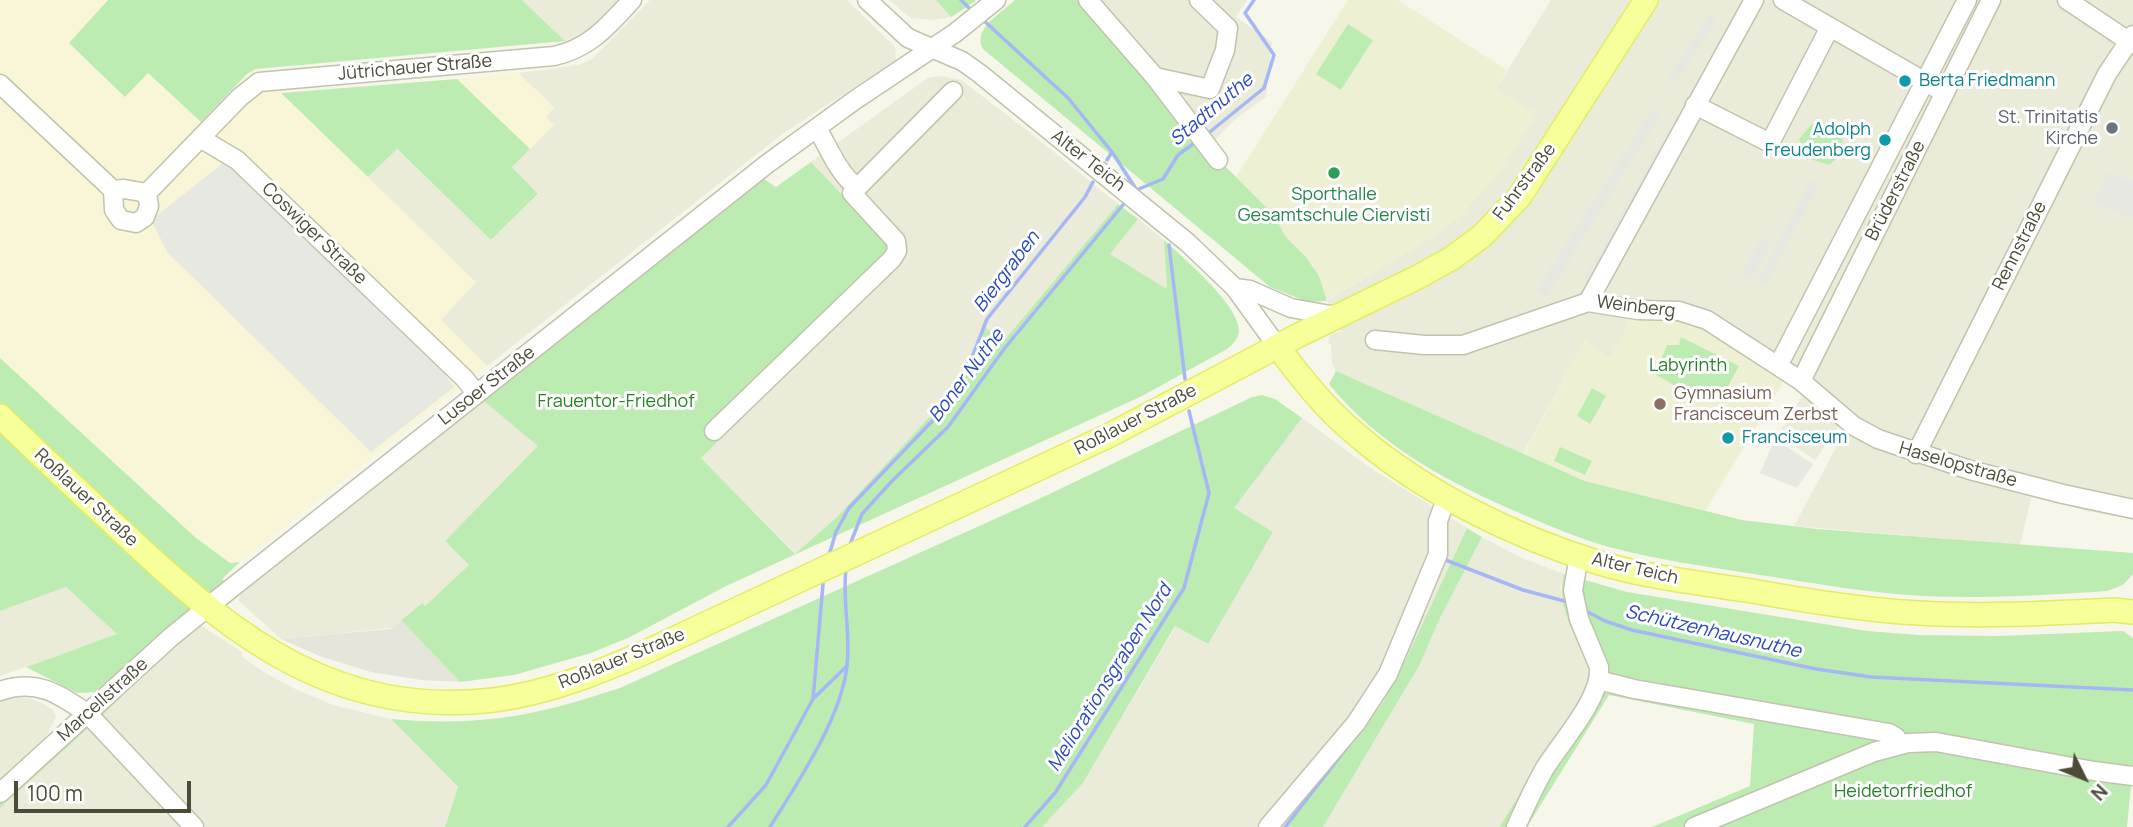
<!DOCTYPE html>
<meta charset="utf-8">
<style>
body{margin:0}
#map{position:relative;width:2133px;height:827px;overflow:hidden;background:#f6f6eb;font-family:Manrope,sans-serif}
canvas{display:block}
.north{position:absolute;left:2049px;top:743px;width:70px;height:70px;-webkit-text-stroke:5px #fff;paint-order:stroke;rotate:133deg;font-size:19px;font-weight:700;line-height:28px;text-align:center;color:#4b4b38}
.north::after{content:'';display:block;margin:auto;width:24px;height:32px;background:#4b4b38;clip-path:polygon(50% 0,100% 100%,50% 72%,0 100%)}
.scale{position:absolute;left:14px;top:781px;width:177px;height:32px;box-sizing:border-box;border:4px solid #4b4b38;border-top:0;padding-left:9px;font-size:21px;line-height:24px;white-space:nowrap;color:#4b4b38;-webkit-text-stroke:5px #fff;paint-order:stroke}
</style>
<div id="map">
<canvas width="2133" height="827"></canvas>
<div class="north">N</div>
<div class="scale">100 m</div>
</div>
<script>
const g = document.querySelector('canvas').getContext('2d');
g.lineJoin = 'round';
function paint(path, color) { g.fillStyle = color; g.fill(path, 'evenodd'); }
function strokePath(path, color, width, dash) { g.strokeStyle = color; g.lineWidth = width; g.lineCap = dash ? 'butt' : 'round'; g.setLineDash(dash || []); g.stroke(path); }
function label(font, color, halo, rows, align = 'center') {
  g.font = font + ' Manrope,sans-serif'; g.lineWidth = 6; g.setLineDash([]); g.textBaseline = 'middle'; g.strokeStyle = halo; g.fillStyle = color; for (const [text, x, y, turn = 0] of rows) {
    g.save(); g.translate(x, y); g.rotate((+turn || 0) * Math.PI / 180); g.textAlign = isNaN(turn) ? turn : align; if (halo) g.strokeText(text, 0, 0); g.fillText(text, 0, 0); g.restore();
  }
}
const residential = new Path2D(`
 M522 0H620L597 24 565 41Z
 M650 0H847L895 47 896 60 781 135 487 366 440 320 475 282 368 177 396 149 491 240 538 195 512 167 554 125 546 117 554 107 518 73 578 65 592 59Z
 M889 0H936L951 17 934 20 911 18Z
 M1077 0H1247L1236 17 1272 42 1266 97 1233 121 1207 148Z
 M1551 0H2133V519L2086 511 2032 495 2020 545 1794 526 1845 431 1839 426 1815 460 1778 435 1802 396 1784 381 1622 337 1610 358 1584 341 1523 454 1336 371 1332 363 1331 344 1328 343 1330 335 1341 331 1327 301 1443 230 1496 89Z
 M940 76 961 80 1028 131 1118 204 1003 342 985 328 968 371 958 386 836 518 796 554 701 458 903 259 811 162 928 78Z
 M1138 219 1164 240 1167 289 1109 254Z
 M484 401 539 446 445 541 469 565 425 606 421 603 391 628 281 639 238 600 240 595Z
 M1302 418 1372 469 1467 528 1406 659 1383 702 1363 730 1285 827H1042L1083 783 1176 626 1207 644 1273 532 1233 508Z
 M1482 537 1522 558 1564 574 1560 588 1593 672 1583 694 1499 827H1323L1419 666 1440 618Z
 M66 587 118 634 0 676V611Z
 M200 625 233 646 243 653 241 656 262 671 293 688 333 705 391 719 458 788 445 827H0V808L105 713 172 647Z
 M19 697 28 698 42 703 53 710 56 717 45 739 37 749 0 781V701Z`);
const commercial = new Path2D(`
 M0 0H108L70 43 125 96 148 73 200 122 247 74 256 69 476 282 441 320 487 366 240 562 230 563 196 538 0 358Z
 M518 73 554 107 546 117 554 125 530 149 457 79Z`);
const industrial = new Path2D(`
 M401 620 460 682 421 680 371 672 322 657 281 639 390 629Z`);
const education = new Path2D(`
 M1348 0H1398L1507 70 1496 89 1537 114 1500 172 1461 216 1443 230 1327 301 1319 276 1306 257 1286 237 1272 214 1236 177Z
 M1628 314 1682 321 1692 325 1784 381 1705 511 1585 481 1524 454 1584 340 1610 358 1622 337Z`);
const green = new Path2D(`
 M108 0H522L565 41 256 69 247 74 201 122 148 73 125 97 69 43Z
 M936 0H975L976 1 951 17Z
 M1015 0H1077L1192 133 1273 214 1286 237 1306 257 1319 276 1327 301 1308 302 1270 287 983 49C971 29 1003 12 1015 0Z
 M1348 24 1373 40 1341 90 1316 74Z
 M457 79 530 149 512 167 538 194 491 240 397 149 368 177 281 93Z
 M1830 123 1843 133 1841 155 1829 165 1807 158 1799 139 1812 124Z
 M811 162 903 259 701 458 795 554 836 518 958 386 968 371 985 327 1003 342 1118 204 1138 219 1110 254 1167 289 1164 240C1182 257 1241 306 1239 332 1238 339 1232 345 1227 349L1142 396 726 586 630 637 591 653 514 675 460 682 401 620 422 603 425 606 469 565 445 541 538 446 484 401 764 179 776 187Z
 M1681 337 1739 366 1722 397 1699 385 1692 396 1655 374 1667 345H1679Z
 M0 358 196 538 230 563 240 562 222 579 240 595 172 647 105 713 0 808V781L99 692 77 693 26 667 117 634 66 587 0 611Z
 M1336 371 1585 481 1742 520 1817 529 2133 553V574L2123 585 2107 591C2046 595 1984 599 1922 596 1868 593 1813 583 1760 575 1709 567 1658 560 1609 547 1580 539 1552 527 1524 515 1451 484 1380 447 1329 384Z
 M1592 388 1606 396 1590 424 1577 416Z
 M1262 395 1275 399 1302 418 1234 508 1273 532 1208 644 1175 626 1083 783 1042 827H445L458 787 391 719C443 724 497 722 548 709 572 704 596 695 620 688L1039 499 1252 397Z
 M1560 447 1592 461 1585 475 1554 461Z
 M1467 528 1482 537 1440 618 1419 666 1323 827H1285L1363 730 1383 702 1406 659Z
 M1564 574 1627 592 1867 631 1919 635 1998 636 2123 631 2133 638V764L2127 827H1652L1750 786 1754 724 1609 695 1527 827H1499L1583 694 1593 673C1579 641 1555 609 1564 574Z`);
const parking = new Path2D(`
 M1709 15 1717 20 1675 82 1668 78Z
 M1653 109 1661 114 1546 297 1536 291Z
 M1680 110 1682 122 1588 291 1585 277Z
 M227 160 430 353 454 387 371 452 168 253 151 220Z
 M2108 172 2133 181V218L2093 203Z
 M1811 180 1819 184 1765 286 1757 282Z
 M1761 238 1771 244 1752 279 1742 274Z
 M1775 439 1813 464 1797 488 1760 473Z`);
const stream = new Path2D(`
 M961 0 972 11
 M981 18 1068 98 1112 152 1136 189
 M1206 135 1264 88 1274 55 1245 13 1254 0
 M1107 160 1112 152
 M1134 191 1163 179 1178 155 1197 141
 M1169 245 1185 379
 M849 547 862 514 892 481 948 427 1004 349 1127 200
 M830 552 836 532 849 508 937 416 973 355 987 319 1085 197 1093 182
 M1443 559 1523 590 1568 602
 M1584 610 1605 621 1632 630 1816 669 1871 677 2133 690
 M1406 653 1422 615
 M815 697 847 666
 M1366 723 1383 697
 M728 827 766 785 813 699 823 584
 M770 827C798 782 841 719 847 666 851 634 842 601 846 568
 M1025 827 1055 793 1184 588 1209 493 1189 411
 M1285 827 1349 745`);
const minor = new Path2D(`
 M867 0 908 38 962 61 979 73 1188 243 1235 288 1277 346
 M1088 0 1155 77 1218 160
 M1783 0 1936 88
 M2067 0 2133 44
 M1155 77 1210 89 1225 50 1228 28 1199 0
 M0 84 113 190
 M1695 105 1770 143 1830 27
 M200 138 237 160 464 378 477 394
 M857 188 953 91
 M124 189 147 193 149 206 145 217 136 223 121 220 114 210 113 190Z
 M147 193 240 97 259 82 554 56C590 48 608 26 632 0
 M1235 288 1250 290 1291 308 1336 316
 M1588 302 1754 0
 M1375 340 1424 345H1463L1588 302 1638 310 1679 311 1707 320 1778 366 1801 381 1854 426 1878 439 1970 470 2063 494 2133 509
 M1778 366 1967 0
 M1801 381 1991 0
 M714 431 892 259 897 251 896 241 852 193 857 188C837 171 830 150 817 128
 M1916 454 2107 74 2133 35
 M1598 680 1634 689 1889 733 1896 737 1899 745
 M0 691C36 678 59 694 88 714L194 827
 M0 793 171 637 219 598 767 164 855 100 955 33 996 0
 M1268 827 1356 723 1388 674 1438 554V521L1447 496
 M1516 827C1525 807 1534 787 1545 768 1561 742 1602 698 1599 667L1579 619 1573 590 1579 556
 M1694 827 1874 752 1908 743 1936 742 2094 771 2133 776`);
const major = new Path2D(`
 M1277 346C1300 376 1322 405 1350 429 1418 490 1514 537 1600 563 1647 577 1698 583 1746 590 1803 600 1861 610 1919 613 1984 617 2050 613 2114 610L2133 612
 M0 416C43 458 87 499 131 540 238 640 339 718 494 700 548 693 601 672 650 650L1110 435 1297 336 1418 277 1452 258 1482 236 1520 196 1646 0`);
const markers = [
 [1905,81,7,"#0f9aa8"],
 [2112,128,7,"#6b7280"],
 [1885,140,7,"#0f9aa8"],
 [1334,173,7,"#2e9e5b"],
 [1660,404,7,"#8d6e63"],
 [1728,438,7,"#0f9aa8"]
];
const streetNames = [
 ["Jütrichauer Straße",415,68,-5],
 ["Alter Teich",1088,161,38],
 ["Fuhrstraße",1525,182,-53],
 ["Brüderstraße",1896,191,-63],
 ["Coswiger Straße",314,234,44],
 ["Rennstraße",2020,246,-63],
 ["Weinberg",1636,307,7],
 ["Lusoer Straße",487,386,-38],
 ["Roßlauer Straße",1136,420,-27],
 ["Haselopstraße",1958,465,16],
 ["Roßlauer Straße",86,498,43],
 ["Alter Teich",1635,569,13],
 ["Roßlauer Straße",622,659,-22],
 ["Marcellstraße",103,700,-42]
];
const cultureNames = [
 ["Berta Friedmann",1919,81],
 ["Adolph",1871,130,"right"],
 ["Freudenberg",1871,151,"right"],
 ["Francisceum",1742,438]
];
const worshipNames = [
 ["St. Trinitatis",2098,118],
 ["Kirche",2098,139]
];
const leisureNames = [
 ["Sporthalle",1334,195],
 ["Gesamtschule Ciervisti",1334,216]
];
const parkNames = [
 ["Labyrinth",1688,366],
 ["Frauentor-Friedhof",616,402],
 ["Heidetorfriedhof",1903,792]
];
const educationNames = [
 ["Gymnasium",1674,394],
 ["Francisceum Zerbst",1674,415]
];
const waterNames = [
 ["Stadtnuthe",1212,110,-40],
 ["Biergraben",1007,272,-53],
 ["Boner Nuthe",967,376,-53],
 ["Schützenhausnuthe",1713,632,13],
 ["Meliorationsgraben Nord",1110,678,-58]
];
paint(residential, '#eaebd9');
paint(commercial, '#f8f6d6');
paint(industrial, '#e6e5dc');
paint(education, '#eef0d4');
paint(green, '#bdecb2');
paint(parking, '#e8e8e2');
strokePath(stream, '#a5b7f5', 3.5);
strokePath(minor, '#c2c3ad', 21);
strokePath(major, '#e3ec63', 26);
strokePath(minor, '#fff', 18);
strokePath(major, '#f7ff9b', 23);
for (const [x, y, r, color] of markers) { const dot = new Path2D(); dot.arc(x, y, r, 0, 2 * Math.PI); g.fillStyle = color; g.fill(dot); strokePath(dot, '#fff', 2.5); }
label('18px', '#4b4b38', '#fff', streetNames);
label('18px', '#0d838f', '#fff', cultureNames, 'left');
label('18px', '#5b616d', '#fff', worshipNames, 'right');
label('18px', '#27864d', '#fff', leisureNames);
label('18px', '#278326', '#fff', parkNames);
label('18px', '#785e54', '#fff', educationNames, 'left');
label('italic 19px', '#2848c0', '#fff', waterNames);
</script>
